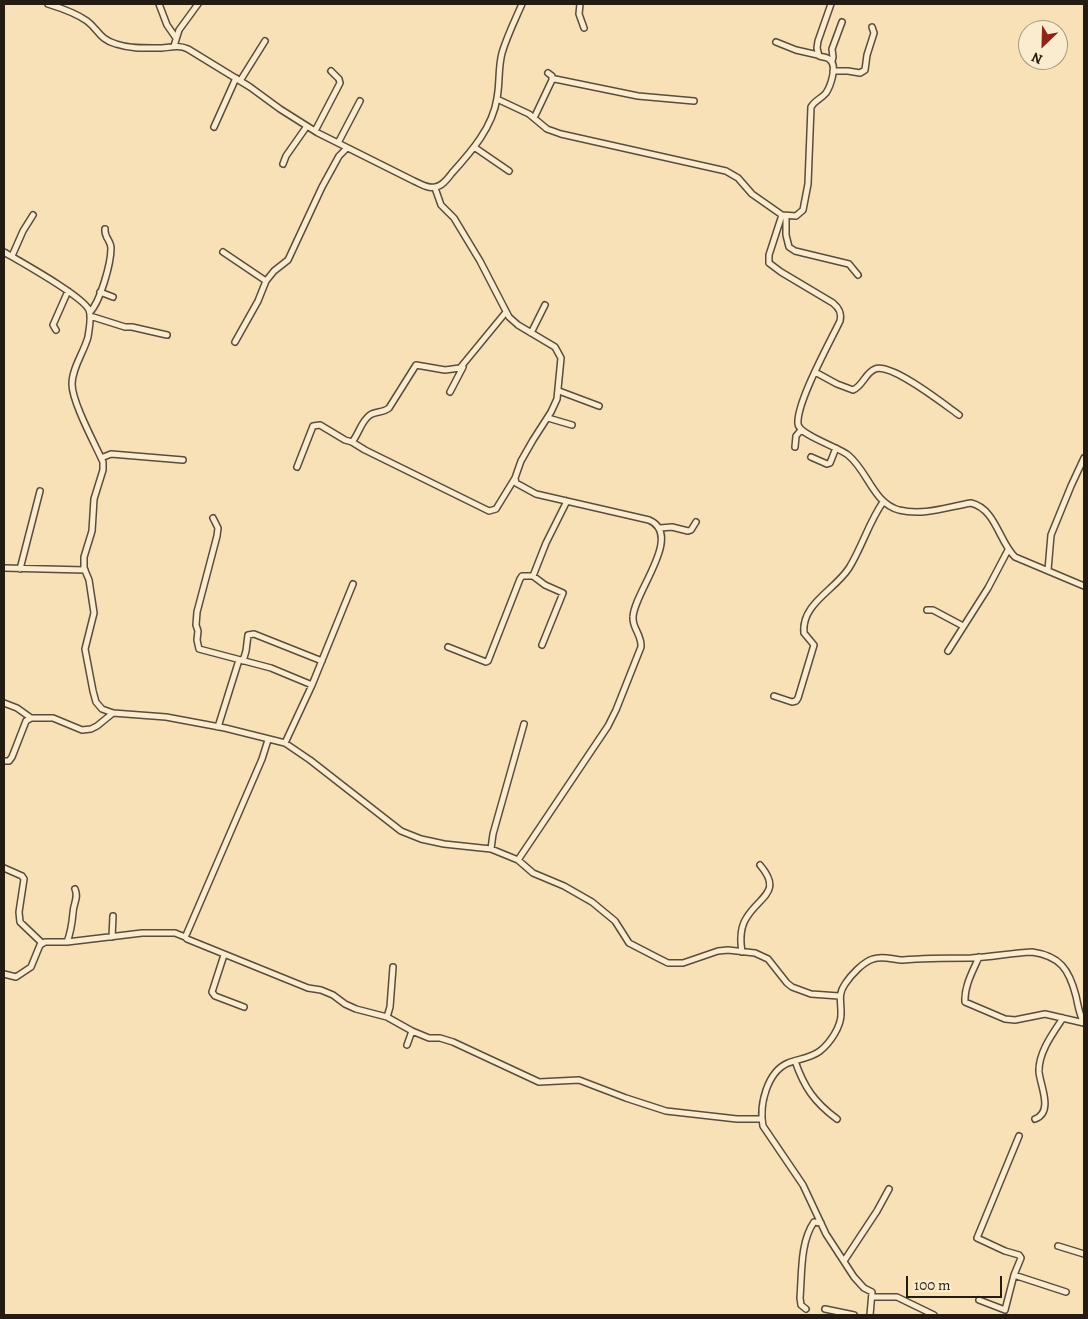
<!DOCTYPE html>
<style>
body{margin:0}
#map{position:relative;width:1088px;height:1319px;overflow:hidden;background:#f9e1b7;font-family:Alegreya,serif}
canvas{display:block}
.frame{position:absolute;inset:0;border:5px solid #241c13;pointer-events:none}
.north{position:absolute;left:1018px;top:20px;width:50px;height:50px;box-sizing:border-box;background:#fbecd0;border:1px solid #a59984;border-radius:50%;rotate:204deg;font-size:14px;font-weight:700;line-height:20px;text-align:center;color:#241c13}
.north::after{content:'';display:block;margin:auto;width:18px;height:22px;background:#8f2418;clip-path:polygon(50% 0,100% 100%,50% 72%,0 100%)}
.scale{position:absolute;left:906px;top:1276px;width:96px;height:22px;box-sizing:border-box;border:2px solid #241c13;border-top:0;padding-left:6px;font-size:15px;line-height:18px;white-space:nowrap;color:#241c13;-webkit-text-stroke:4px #fbecd0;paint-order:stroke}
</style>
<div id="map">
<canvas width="1088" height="1319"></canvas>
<div class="frame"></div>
<div class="north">N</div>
<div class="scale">100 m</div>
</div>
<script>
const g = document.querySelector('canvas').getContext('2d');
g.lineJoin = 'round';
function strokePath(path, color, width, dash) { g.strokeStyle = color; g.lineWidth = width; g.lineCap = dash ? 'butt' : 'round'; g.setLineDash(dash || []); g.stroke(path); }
const street = new Path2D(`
 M48 4C61 8 76 13 87 21 99 30 99 39 116 44 131 49 147 48 162 48 172 47 179 45 188 49L250 87 280 109 318 133 414 181C421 184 428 189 435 187 443 186 448 178 452 173 471 152 493 127 497 98 500 83 498 68 502 53 507 36 515 20 522 4
 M159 4 167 25 176 38
 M580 4 579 14 584 28
 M776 42 796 50 818 55
 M174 46 179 30 198 4
 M832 61 833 57 832 49 842 22
 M833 71H848L860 73 865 70 867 55 874 33 872 27
 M548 73 552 76V80
 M240 81 265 41
 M497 99 529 114 547 129 561 134 726 171 738 178 752 194 782 215 796 216 803 210 808 184 811 107C815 100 821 99 826 93 830 87 838 66 830 60 828 57 822 57 819 56L817 48 818 41 831 4
 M534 118 552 80 555 79 638 96 694 101
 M214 127 236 78
 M315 131 340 83 339 79 331 71
 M338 143 360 101
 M474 147 509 171
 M283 164 286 156 307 126
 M435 188 441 205 454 218 480 261 509 317 518 325 555 347 561 358 557 399 551 412 533 440 521 461 515 478 516 483 536 494 649 520C684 535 634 592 633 617 632 628 642 635 641 647L616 710 608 726 518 860
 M782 215 769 255V263L781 272 833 303C839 308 842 313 840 321 830 342 796 403 798 424 799 435 838 447 848 455 868 471 873 503 899 510 924 516 947 507 971 503 996 509 999 542 1015 557L1084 586
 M786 216V235L789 247 795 251 849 264 858 275
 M4 252C19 261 83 296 89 310 92 317 89 329 88 337 84 352 72 368 72 384 72 402 95 444 103 462V470L94 499 92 531 84 557V568L89 580 94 613 85 649 93 691 96 702 102 709 113 713 166 717 225 728 285 743 310 760 401 831 421 839 444 844 491 849 518 860 533 873 564 886 592 902 615 921 629 943 658 958 668 963H683L718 951 728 950 755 953 768 959 787 983 792 987 811 994 839 996
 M223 252 266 281
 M12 256 23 231 33 215
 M100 292 113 297
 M90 312C100 302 111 264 111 248 111 241 104 237 105 229
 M90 316 125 327H132L167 335
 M56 330 53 325 68 291
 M531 333 545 305
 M235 342 258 301 266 281 274 271 288 260 322 187 339 156 347 148
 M815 372 837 384 853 390C863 386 865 373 875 369 891 362 945 405 959 415
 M559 391 599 406
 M450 392 463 367
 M548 418 572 425
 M352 442 365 450 489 511 496 509 515 478
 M795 447 796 436 801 430
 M811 457 827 464 830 463 836 448
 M101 458 111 454 183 460
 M297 467 313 426 320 425 345 440 352 442C359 434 361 421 370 415 376 411 383 413 389 408L416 365 445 370 460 368 506 312
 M213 518 218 528 217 536 197 612 196 625 198 631 197 640 199 649 271 668 312 685
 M660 528 672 527 688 531 691 530 696 522
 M4 568 85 570
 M20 569 40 491
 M1048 570 1051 535 1071 486 1084 458
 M927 610H933L963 626
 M542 645 563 593 545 585 533 576 546 543 567 501
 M448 647 486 662 488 661 520 579 522 576H533
 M948 651 988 588 1008 550
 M243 661 246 651 248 635 254 634 322 661
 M774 696 792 702 796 701 798 698 814 645 804 633C801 604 835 590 849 568 862 547 869 522 883 502
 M4 703 17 708 31 718H53L82 730 91 729 97 726 113 713
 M218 727 239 660
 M268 740 262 759 187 933 185 937 187 939 308 988 321 990 333 995 345 1004 356 1009 387 1017 412 1031 429 1038H440L453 1042 539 1082 579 1080 626 1098 666 1111 737 1119H762
 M285 743 312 685 353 584
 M4 761H9L12 757 26 721 31 718
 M491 849 493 834 524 724
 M4 868 22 876 24 879 19 912 20 922 42 943
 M112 937 113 916
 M67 942C71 932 72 924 73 913 73 904 79 898 75 889
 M742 952C740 940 740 927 747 917 760 896 783 892 760 865
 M224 955 212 992 215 996 244 1007
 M979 957C973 971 964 986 965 1002L1005 1019 1015 1020 1045 1014 1084 1023
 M4 974 16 977 31 967 40 945 45 942H67L142 933H175L185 937
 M387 1017 390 1007 393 967
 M407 1045 412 1031
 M795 1061C804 1087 814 1102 837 1119
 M1035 1119C1054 1112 1040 1085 1039 1072 1038 1053 1053 1033 1063 1018
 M1058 1246 1084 1254
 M844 1261 877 1211 889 1189
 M1014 1275 1066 1292
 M872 1297H897L934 1315
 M979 1300 1005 1310 1014 1275 1021 1258 1019 1255 1005 1251 977 1238 1019 1136
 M806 1309 801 1305 800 1298C802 1274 800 1242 814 1222L821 1223
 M825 1309 854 1315
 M870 1315 872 1292 864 1288 854 1277 826 1234 803 1185 763 1126C759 1105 767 1072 788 1063 798 1059 811 1058 820 1051 830 1043 842 1026 841 1012 841 1001 838 994 845 984 851 975 863 962 873 959 883 955 893 960 903 960 926 958 949 958 971 958 992 957 1011 953 1032 952 1060 956 1069 969 1076 996 1078 1005 1079 1014 1084 1023`);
strokePath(street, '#594d3c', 8);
strokePath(street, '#fbecd0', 5);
</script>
